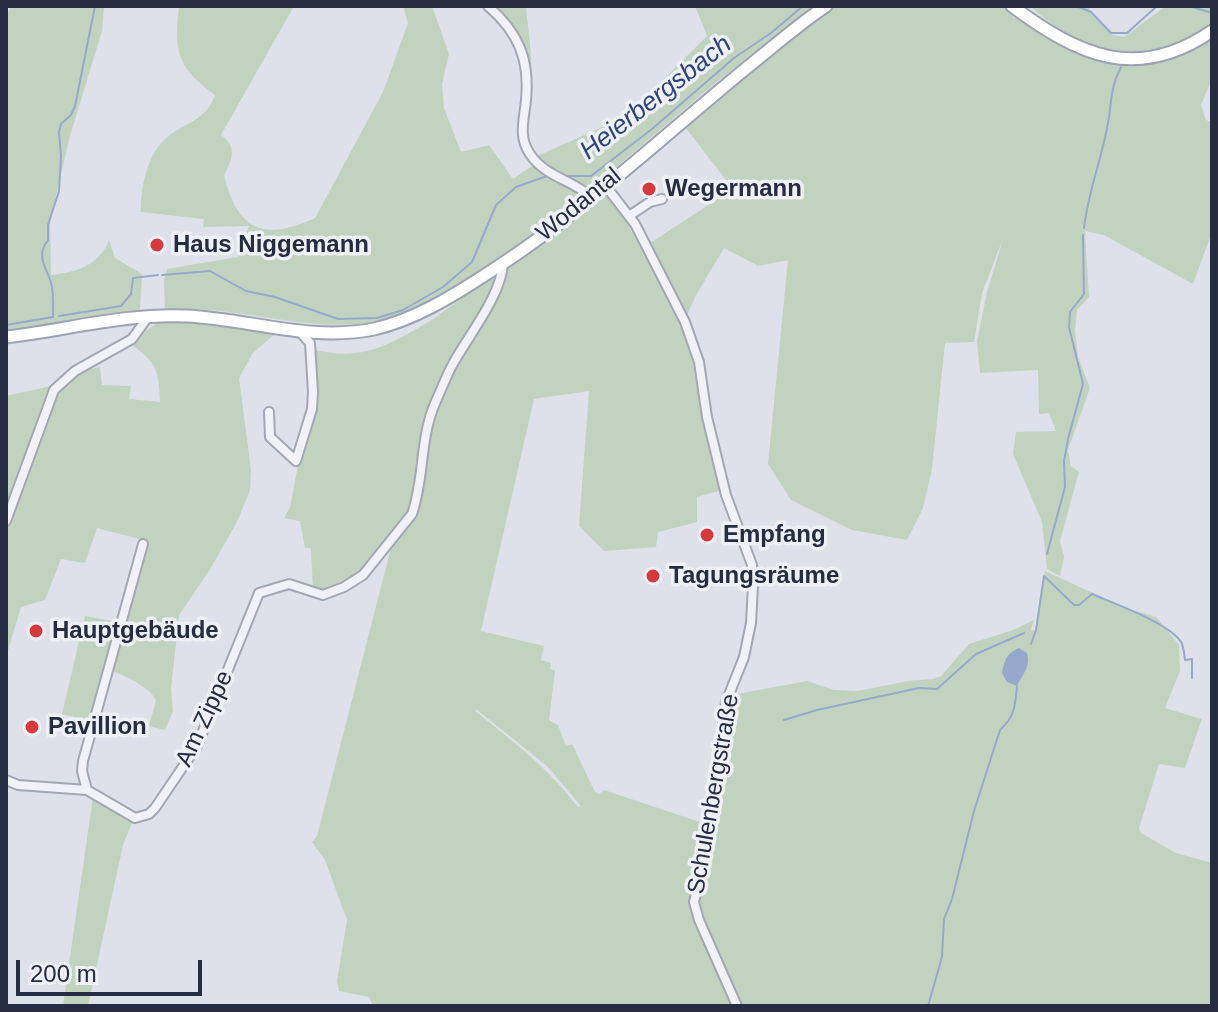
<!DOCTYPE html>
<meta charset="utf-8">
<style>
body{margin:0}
#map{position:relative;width:1218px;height:1012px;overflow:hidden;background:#dee1e9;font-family:Arial,sans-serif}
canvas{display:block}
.frame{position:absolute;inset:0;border:8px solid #262c41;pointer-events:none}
.scale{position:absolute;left:16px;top:960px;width:186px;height:36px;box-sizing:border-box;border:4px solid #262c41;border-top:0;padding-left:10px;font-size:24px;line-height:28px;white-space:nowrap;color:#262c41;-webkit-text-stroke:6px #eef0f6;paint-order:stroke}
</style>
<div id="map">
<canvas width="1218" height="1012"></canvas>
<div class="frame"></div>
<div class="scale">200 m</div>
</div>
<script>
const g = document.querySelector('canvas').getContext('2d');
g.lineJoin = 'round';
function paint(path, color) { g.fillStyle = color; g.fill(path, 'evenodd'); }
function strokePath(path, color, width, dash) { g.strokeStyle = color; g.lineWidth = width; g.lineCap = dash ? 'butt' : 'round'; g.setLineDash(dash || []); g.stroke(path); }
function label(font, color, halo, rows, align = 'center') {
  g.font = font + ' Arial,sans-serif'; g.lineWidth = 7; g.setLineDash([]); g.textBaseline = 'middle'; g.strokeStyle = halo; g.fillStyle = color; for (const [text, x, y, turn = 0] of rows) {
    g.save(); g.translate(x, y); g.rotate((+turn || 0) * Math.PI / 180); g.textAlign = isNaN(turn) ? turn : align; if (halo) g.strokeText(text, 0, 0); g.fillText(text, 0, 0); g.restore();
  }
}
const green = new Path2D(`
 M11 6H104L102 31 70 136 50 221 51 275C76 272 99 266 109 240L115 258 142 274 140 311 6 332V18Z
 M179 6H294L221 135C237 146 233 159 224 175 237 230 264 242 315 218L383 92 408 23 403 6H432L449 54 442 84 444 108 461 152 489 145 513 179 535 164 553 179 582 193V196C526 240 431 317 360 324 313 328 266 316 220 311 202 309 183 310 165 309L164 280 167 269 238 257 249 226 203 227 204 219 141 212C140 190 147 156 164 140 183 122 206 122 215 95 177 67 174 53 179 6Z
 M490 6H526C527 24 536 74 528 86L521 42Z
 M695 6H813L713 85 589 190 566 181 535 157 618 120 641 102 707 36Z
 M834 6H1007L1013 18 1019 17C1088 66 1135 85 1212 36V79L1201 105 1206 120 1212 122V232L1193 284 1104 235 1085 231 1089 297 1077 310 1075 331 1078 357 1090 388 1068 450 1071 466 1079 472 1060 541 1064 557 1060 576 1047 569 1042 522 1013 454 1016 432 1056 431 1049 413 1039 414 1038 370 980 373 977 341 987 292 1004 236 982 293 974 342 945 343 932 469 923 508 907 540 852 530 791 500 768 464 788 260 758 266 724 248 695 297 685 320 650 243 733 189 685 127 801 30Z
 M1030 6H1090L1089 12 1113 35 1124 37 1166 6H1212V23C1148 67 1087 58 1030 6Z
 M604 192 625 220 684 323 693 347 722 490 697 497V522L658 532 656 547 604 551 579 526 589 391 534 399 481 631 544 646 541 660 551 663 550 669 555 670 549 720 558 725 566 746 572 744 595 792 599 794 604 790 712 826 725 715 732 695 807 681 834 690 858 691 908 681 933 679 941 676 969 644 1013 630 1034 620 1031 630H1035L1045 571 1123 607 1156 617 1179 645 1180 671 1165 708 1202 719 1185 768 1159 764 1139 828 1141 833 1176 853 1212 863V1006H373L369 997 339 991 337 981 347 920 325 860 312 842 317 836 393 540C369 566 351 591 313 591L311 548H305L300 521 284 518 290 507 299 460 314 409 312 349C362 363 390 344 432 320ZM476 709 548 767 581 806 578 807C549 769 513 741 475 711Z
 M160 321H200L277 332 253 353 239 378 251 470 250 490 237 522 209 571 179 615 171 689 173 711 165 730 149 726 156 700C149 687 124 674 110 671L147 541 97 528 85 563 61 559 45 600 21 607 6 657V528L59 387 81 371 100 367 102 385 131 386 129 399 160 402C159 368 156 362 129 343Z
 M51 386 6 512V396Z
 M85 616 118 622 92 721 62 714Z
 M93 797 133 820 123 845 88 1006H63Z`);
const water = new Path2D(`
 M1019 648 1027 653C1031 667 1022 675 1017 686L1007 682 1002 673C1004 660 1007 653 1019 648Z`);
const stream = new Path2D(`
 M1076 6 1091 12 1111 33H1127L1157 6
 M1189 6 1212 13
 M565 176H591L652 129 734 58 771 33 803 6
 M1084 228C1088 192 1102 158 1108 123 1112 101 1110 88 1121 67
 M162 275 210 271 246 291 275 297 338 319 377 318 403 310 443 287 472 262 496 205 516 187 547 176
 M59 316 121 306 131 294 133 278 158 275
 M6 325 53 317C53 306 54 293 51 283 47 268 35 257 48 240V225L59 191 61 156 59 132 61 124 71 115 75 106 95 6
 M1047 554 1065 487 1064 461 1068 439 1083 384 1069 327 1070 312 1084 294 1083 235
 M1044 576 1074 605H1079L1092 594C1113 603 1169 623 1181 642 1184 647 1184 654 1185 660L1192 659V678
 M1031 644 1036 630 1044 576
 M784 720 817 710 919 688 937 689 976 654 1024 633
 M928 1006 942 957 944 919 952 899 974 811 1000 730C1015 716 1015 706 1017 686`);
const minor = new Path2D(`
 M488 6C518 32 530 59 526 100 524 120 518 137 530 154 545 177 573 180 591 197
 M605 185 635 224 685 322 699 362 707 417 726 495 752 565 753 586 751 623 744 657 726 702 704 862 694 902 699 920 737 1006
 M629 216 650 202 662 199
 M269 412 270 437 296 461 312 409 313 392 310 343 299 331
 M6 521 54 390 75 371 132 339 148 317
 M6 780 18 785 87 790 135 818 149 814 155 808 197 746 259 593 289 584 323 595 344 587 363 575 412 514C425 477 419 439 436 401 442 388 447 374 454 362 469 335 502 294 503 263
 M87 790 82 771 83 761 143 544`);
const major = new Path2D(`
 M1012 6C1078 55 1136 83 1212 31
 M6 337C66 330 126 313 187 316 249 319 311 342 374 329 414 320 453 296 488 273 581 214 663 136 749 66 774 46 799 24 826 6`);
const markers = [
 [649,189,8,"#d7393d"],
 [157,245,8,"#d7393d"],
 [707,535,8,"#d7393d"],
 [653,576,8,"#d7393d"],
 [36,631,8,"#d7393d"],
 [32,727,8,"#d7393d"]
];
const poiNames = [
 ["Wegermann",665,189],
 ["Haus Niggemann",173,245],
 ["Empfang",723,535],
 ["Tagungsräume",669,576],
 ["Hauptgebäude",52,631],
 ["Pavillion",48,727]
];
const streetNames = [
 ["Wodantal",579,205,-39],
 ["Am Zippe",205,719,-65],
 ["Schulenbergstraße",714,794,-80]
];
const waterNames = [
 ["Heierbergsbach",656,98,-38]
];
paint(green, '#c1d3bf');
paint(water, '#96a9cc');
strokePath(stream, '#96a9cc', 2);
strokePath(minor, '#a3a7b3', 12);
strokePath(major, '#9da3b5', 15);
strokePath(minor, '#f1f2f7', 8);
strokePath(major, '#fff', 11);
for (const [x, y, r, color] of markers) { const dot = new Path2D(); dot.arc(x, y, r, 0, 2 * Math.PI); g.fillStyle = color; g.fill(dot); strokePath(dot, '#eef0f6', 3); }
label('bold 24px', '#262c41', '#eef0f6', poiNames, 'left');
label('24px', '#262c41', '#eef0f6', streetNames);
label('italic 26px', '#2d4578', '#eef0f6', waterNames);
</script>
